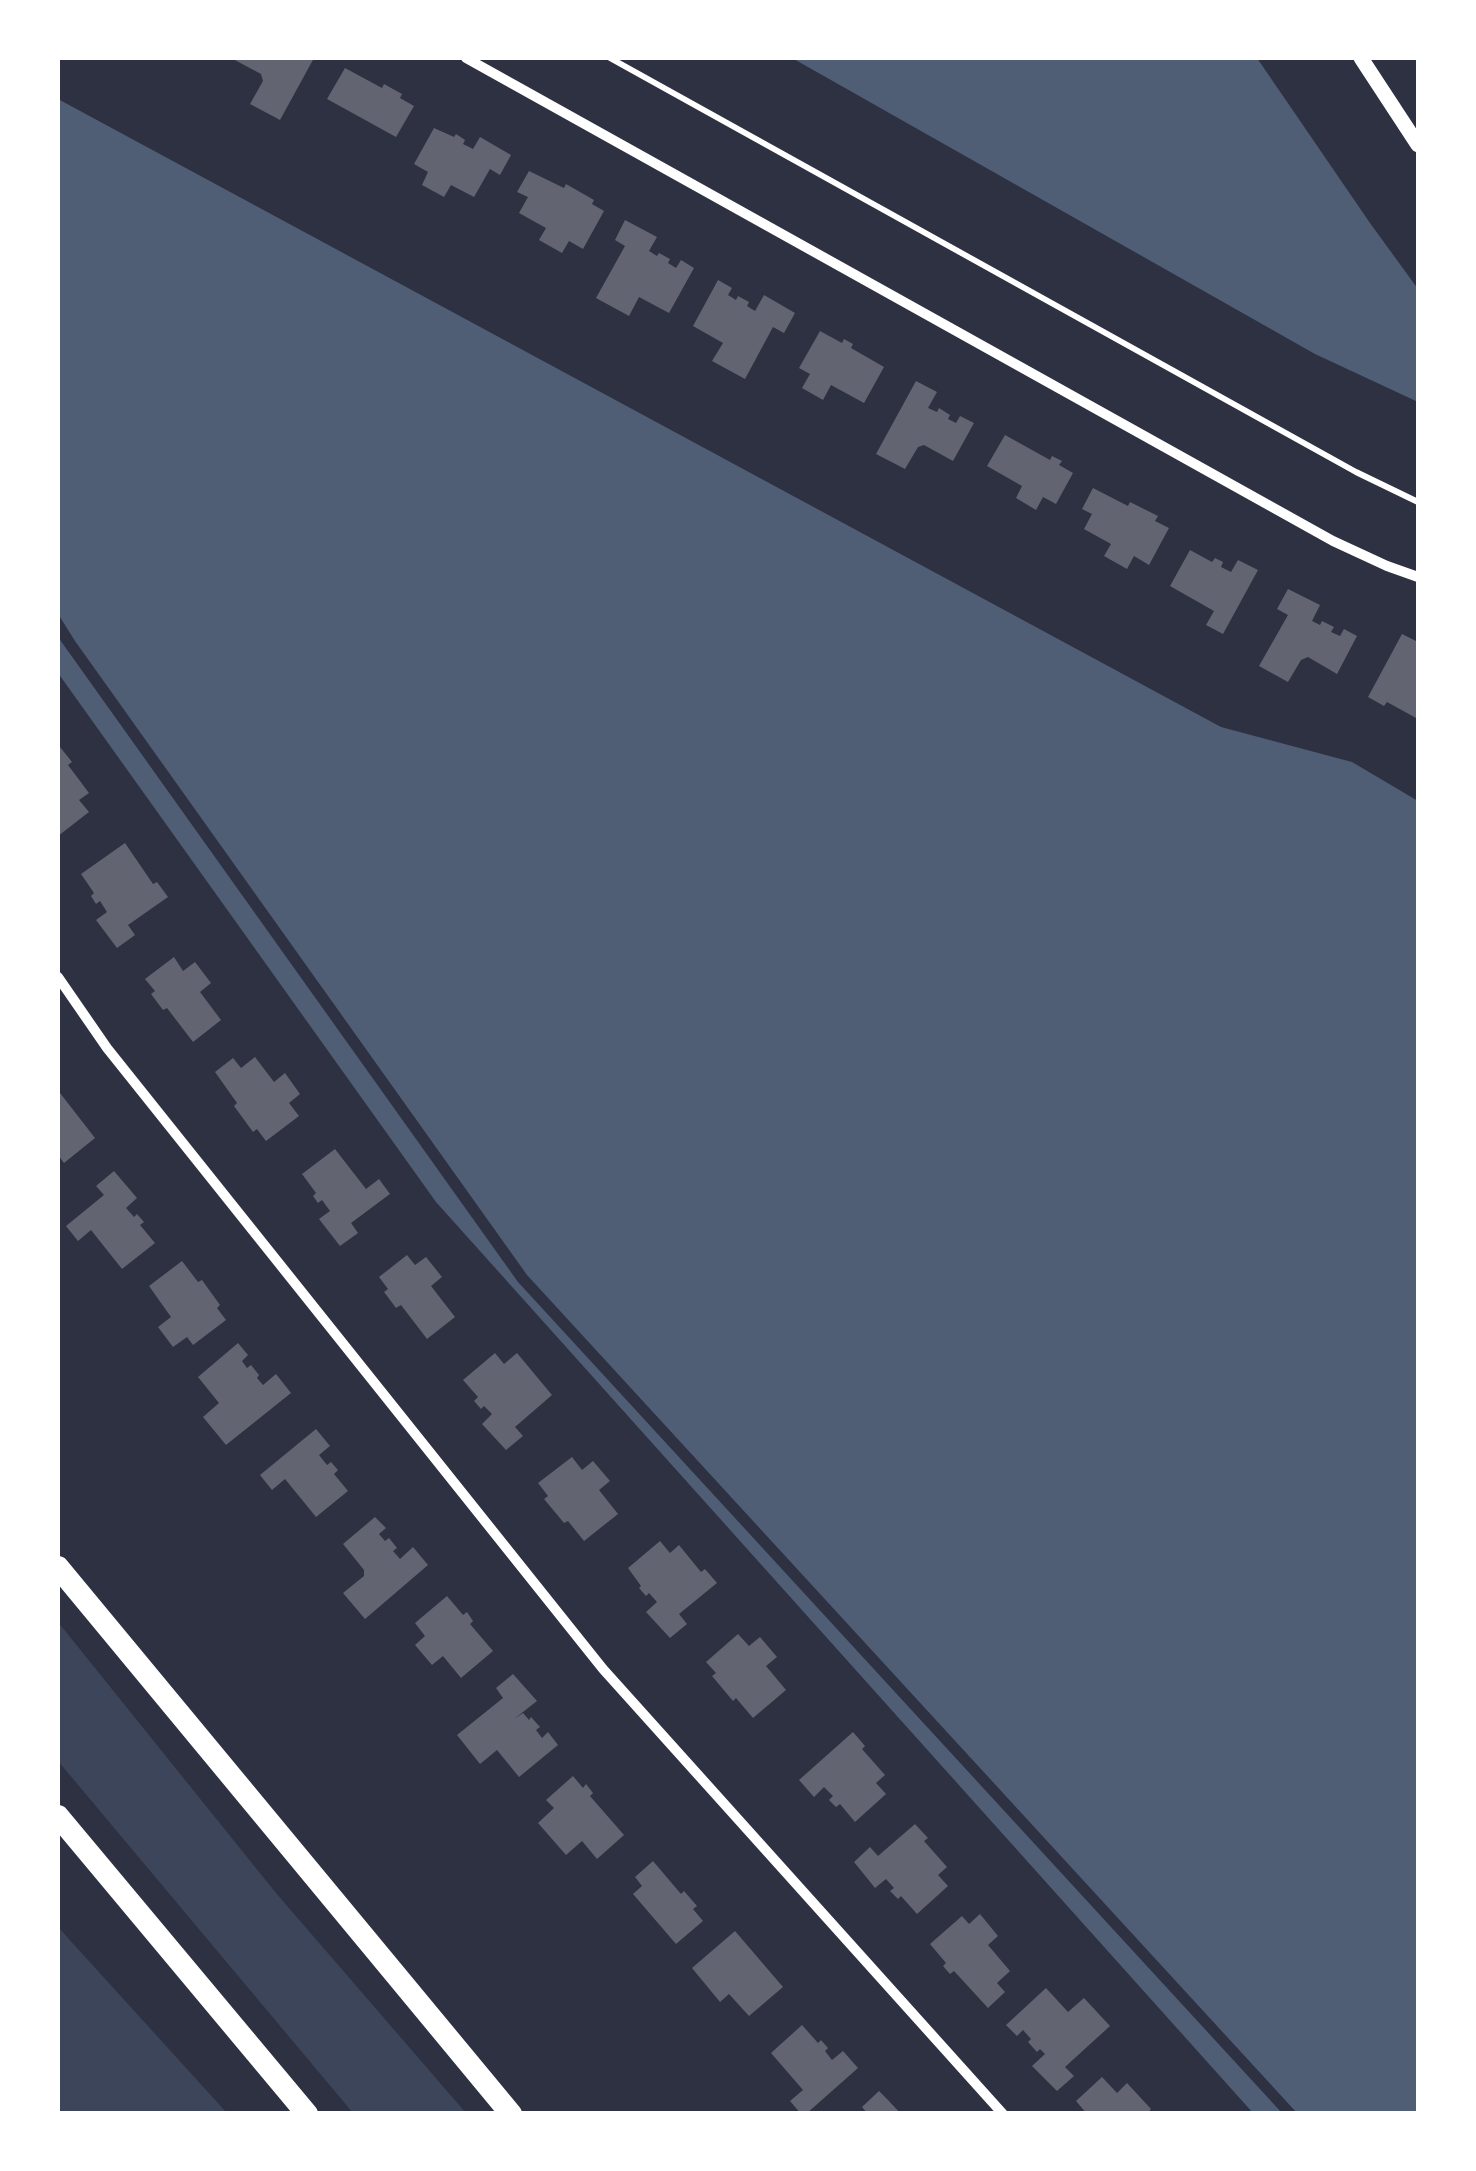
<!DOCTYPE html>
<style>
body{margin:0}
#map{position:relative;width:1476px;height:2171px;overflow:hidden;background:#2d3142;font-family:Lato,sans-serif}
canvas{display:block}
.frame{position:absolute;inset:0;border:60px solid #fff;pointer-events:none}
</style>
<div id="map">
<canvas width="1476" height="2171"></canvas>
<div class="frame"></div>
</div>
<script>
const g = document.querySelector('canvas').getContext('2d');
g.lineJoin = 'round';
function paint(path, color) { g.fillStyle = color; g.fill(path, 'evenodd'); }
function strokePath(path, color, width, dash) { g.strokeStyle = color; g.lineWidth = width; g.lineCap = dash ? 'butt' : 'round'; g.setLineDash(dash || []); g.stroke(path); }
const green = new Path2D(`
 M58 1622 276 1893 466 2113H353L58 1761Z
 M58 1927 227 2113H58Z`);
const water = new Path2D(`
 M792 58H1257L1370 223 1418 289V402L1315 354Z
 M58 99 1221 727 1352 762 1418 801V2113H1297L527 1275 75 641 58 614Z
 M58 637 518 1282 1282 2113H1253L436 1202 58 673Z`);
const building = new Path2D(`
 M231 58H314L280 120 250 104 263 81 261 74Z
 M345 68 382 88 384 84 402 94 400 98 414 106 396 137 327 99Z
 M434 128 454 137 456 134 465 140 463 144 473 149 480 137 511 155 500 175 490 169 474 197 451 185 444 197 422 185 428 172 414 164Z
 M529 171 564 188 566 184 594 200 592 204 604 211 583 249 569 241 562 253 539 240 546 228 519 213 528 197 517 192Z
 M625 220 657 237 649 251 657 256 659 253 670 259 668 263 676 268 681 260 694 268 669 313 639 297 629 316 596 298 625 246 615 240Z
 M718 280 732 288 728 295 736 300 738 296 749 302 747 306 755 311 764 295 795 313 784 333 773 327 745 379 712 361 723 343 693 326Z
 M820 331 842 343 844 339 853 344 851 348 884 367 864 403 831 385 823 400 802 388 810 374 799 368Z
 M916 381 937 392 928 408 937 412 939 408 950 415 948 419 956 423 960 416 974 423 953 461 924 445 918 447 905 469 876 454Z
 M1005 435 1050 460 1052 456 1062 461 1059 465 1073 473 1056 504 1043 497 1036 510 1016 498 1022 486 987 466Z
 M1093 488 1128 506 1130 502 1158 516 1155 521 1169 528 1149 565 1134 556 1127 569 1104 556 1111 544 1084 529 1092 514 1082 509Z
 M1190 550 1212 562 1215 558 1223 562 1221 567 1231 572 1238 560 1258 570 1223 634 1206 625 1214 611 1170 586Z
 M1288 589 1320 605 1312 621 1320 625 1322 621 1334 627 1331 632 1340 636 1344 629 1357 636 1337 674 1308 657 1301 660 1288 682 1259 666 1288 615 1277 609Z
 M1402 634 1418 642V652L1416 657 1418 659V713L1416 718 1387 702 1384 706 1368 697Z
 M60 747 72 762 68 765 89 793 79 800 89 812 58 836V749Z
 M125 843 153 884 157 882 168 897 128 925 135 935 117 948 96 920 107 912 100 901 96 904 91 896 94 893 81 874Z
 M174 957 183 971 195 962 211 983 200 992 221 1020 193 1042 167 1008 163 1010 151 994 155 991 145 979Z
 M255 1057 274 1082 285 1073 300 1094 289 1103 299 1116 266 1141 257 1129 253 1132 234 1106 237 1103 215 1072 233 1058 241 1068Z
 M60 1093 95 1138 64 1163 58 1155V1095Z
 M335 1149 366 1189 379 1179 390 1194 351 1223 358 1233 340 1246 319 1219 330 1211 322 1200 318 1203 313 1196 316 1193 302 1174Z
 M114 1171 137 1198 126 1208 134 1217 137 1214 144 1222 140 1225 155 1243 122 1269 91 1230 78 1241 66 1226 104 1195 96 1186Z
 M407 1255 415 1265 426 1257 442 1277 431 1286 455 1317 427 1339 401 1305 396 1308 384 1292 388 1289 379 1277Z
 M182 1261 198 1282 202 1280 220 1305 217 1308 226 1320 193 1345 187 1337 173 1347 158 1327 171 1317 149 1286Z
 M238 1343 248 1355 242 1361 247 1368 251 1365 259 1375 257 1378 263 1385 276 1374 291 1393 226 1445 203 1417 219 1403 198 1377Z
 M495 1353 504 1364 517 1353 552 1395 515 1427 523 1436 506 1450 482 1424 492 1414 484 1406 481 1409 474 1401 478 1397 463 1380Z
 M316 1429 330 1446 319 1455 327 1465 331 1462 338 1470 334 1474 348 1491 316 1517 285 1479 272 1490 260 1475Z
 M572 1457 582 1470 593 1461 610 1481 599 1490 618 1514 584 1541 568 1521 564 1523 544 1499 548 1496 538 1483Z
 M375 1517 386 1528 379 1534 385 1541 389 1538 397 1548 393 1551 400 1559 413 1547 428 1565 365 1619 343 1593 364 1576V1570L343 1544Z
 M660 1541 670 1553 679 1545 701 1572 705 1569 717 1583 679 1614 687 1624 670 1638 646 1612 657 1602 649 1593 646 1596 639 1588 641 1586 628 1568Z
 M447 1596 463 1615 467 1612 473 1621 470 1624 493 1651 461 1678 443 1656 432 1665 415 1645 425 1636 415 1623Z
 M738 1634 749 1646 760 1637 777 1657 766 1666 786 1690 753 1718 736 1698 733 1701 712 1676 716 1673 706 1662Z
 M513 1674 537 1701 514 1719 523 1713 529 1720 531 1717 540 1727 536 1730 542 1738 548 1732 558 1745 519 1777 497 1750 480 1764 457 1735 503 1698 496 1688Z
 M853 1732 865 1746 862 1749 885 1775 876 1783 886 1794 855 1822 840 1804 836 1807 829 1800 833 1796 824 1787 814 1797 799 1780Z
 M573 1776 583 1788 586 1784 593 1793 590 1796 624 1835 597 1859 582 1841 566 1855 538 1823 554 1808 546 1800Z
 M915 1824 928 1838 924 1841 947 1867 938 1875 948 1886 917 1914 901 1896 898 1899 890 1891 894 1888 886 1879 875 1888 854 1862 870 1847 878 1856Z
 M653 1861 681 1894 684 1891 697 1906 693 1909 703 1921 676 1944 633 1894 642 1886 635 1877Z
 M980 1914 998 1936 988 1945 1010 1971 997 1983 1005 1992 988 2008 954 1971 950 1974 943 1966 946 1963 930 1944 962 1916 969 1924Z
 M735 1931 783 1987 749 2016 729 1994 720 2002 692 1968Z
 M1046 1988 1068 2012 1084 1998 1110 2026 1065 2067 1074 2076 1057 2091 1032 2066 1045 2054 1040 2049 1037 2052 1028 2042 1031 2039 1023 2030 1017 2036 1006 2025Z
 M802 2025 818 2043 821 2040 828 2048 825 2051 832 2060 843 2051 858 2068 806 2114H801L790 2101 803 2090 771 2053Z
 M1102 2077 1117 2093 1127 2083 1151 2109 1147 2114H1087L1076 2101Z
 M879 2091 888 2100 901 2114H868L862 2107Z`);
const service = new Path2D(`
 M610 58 1356 472 1418 502`);
const minor = new Path2D(`
 M466 58 1333 541 1387 566 1418 577
 M58 977 107 1048 603 1669 1003 2114`);
const tertiary = new Path2D(`
 M1361 58 1418 145`);
const motorway = new Path2D(`
 M58 1567 511 2114
 M58 1816 307 2114`);
paint(green, '#3c4559');
paint(water, '#4f5d75');
paint(building, '#626471');
strokePath(service, '#fff', 6);
strokePath(minor, '#fff', 10);
strokePath(tertiary, '#fff', 15);
strokePath(motorway, '#fff', 22);
</script>
